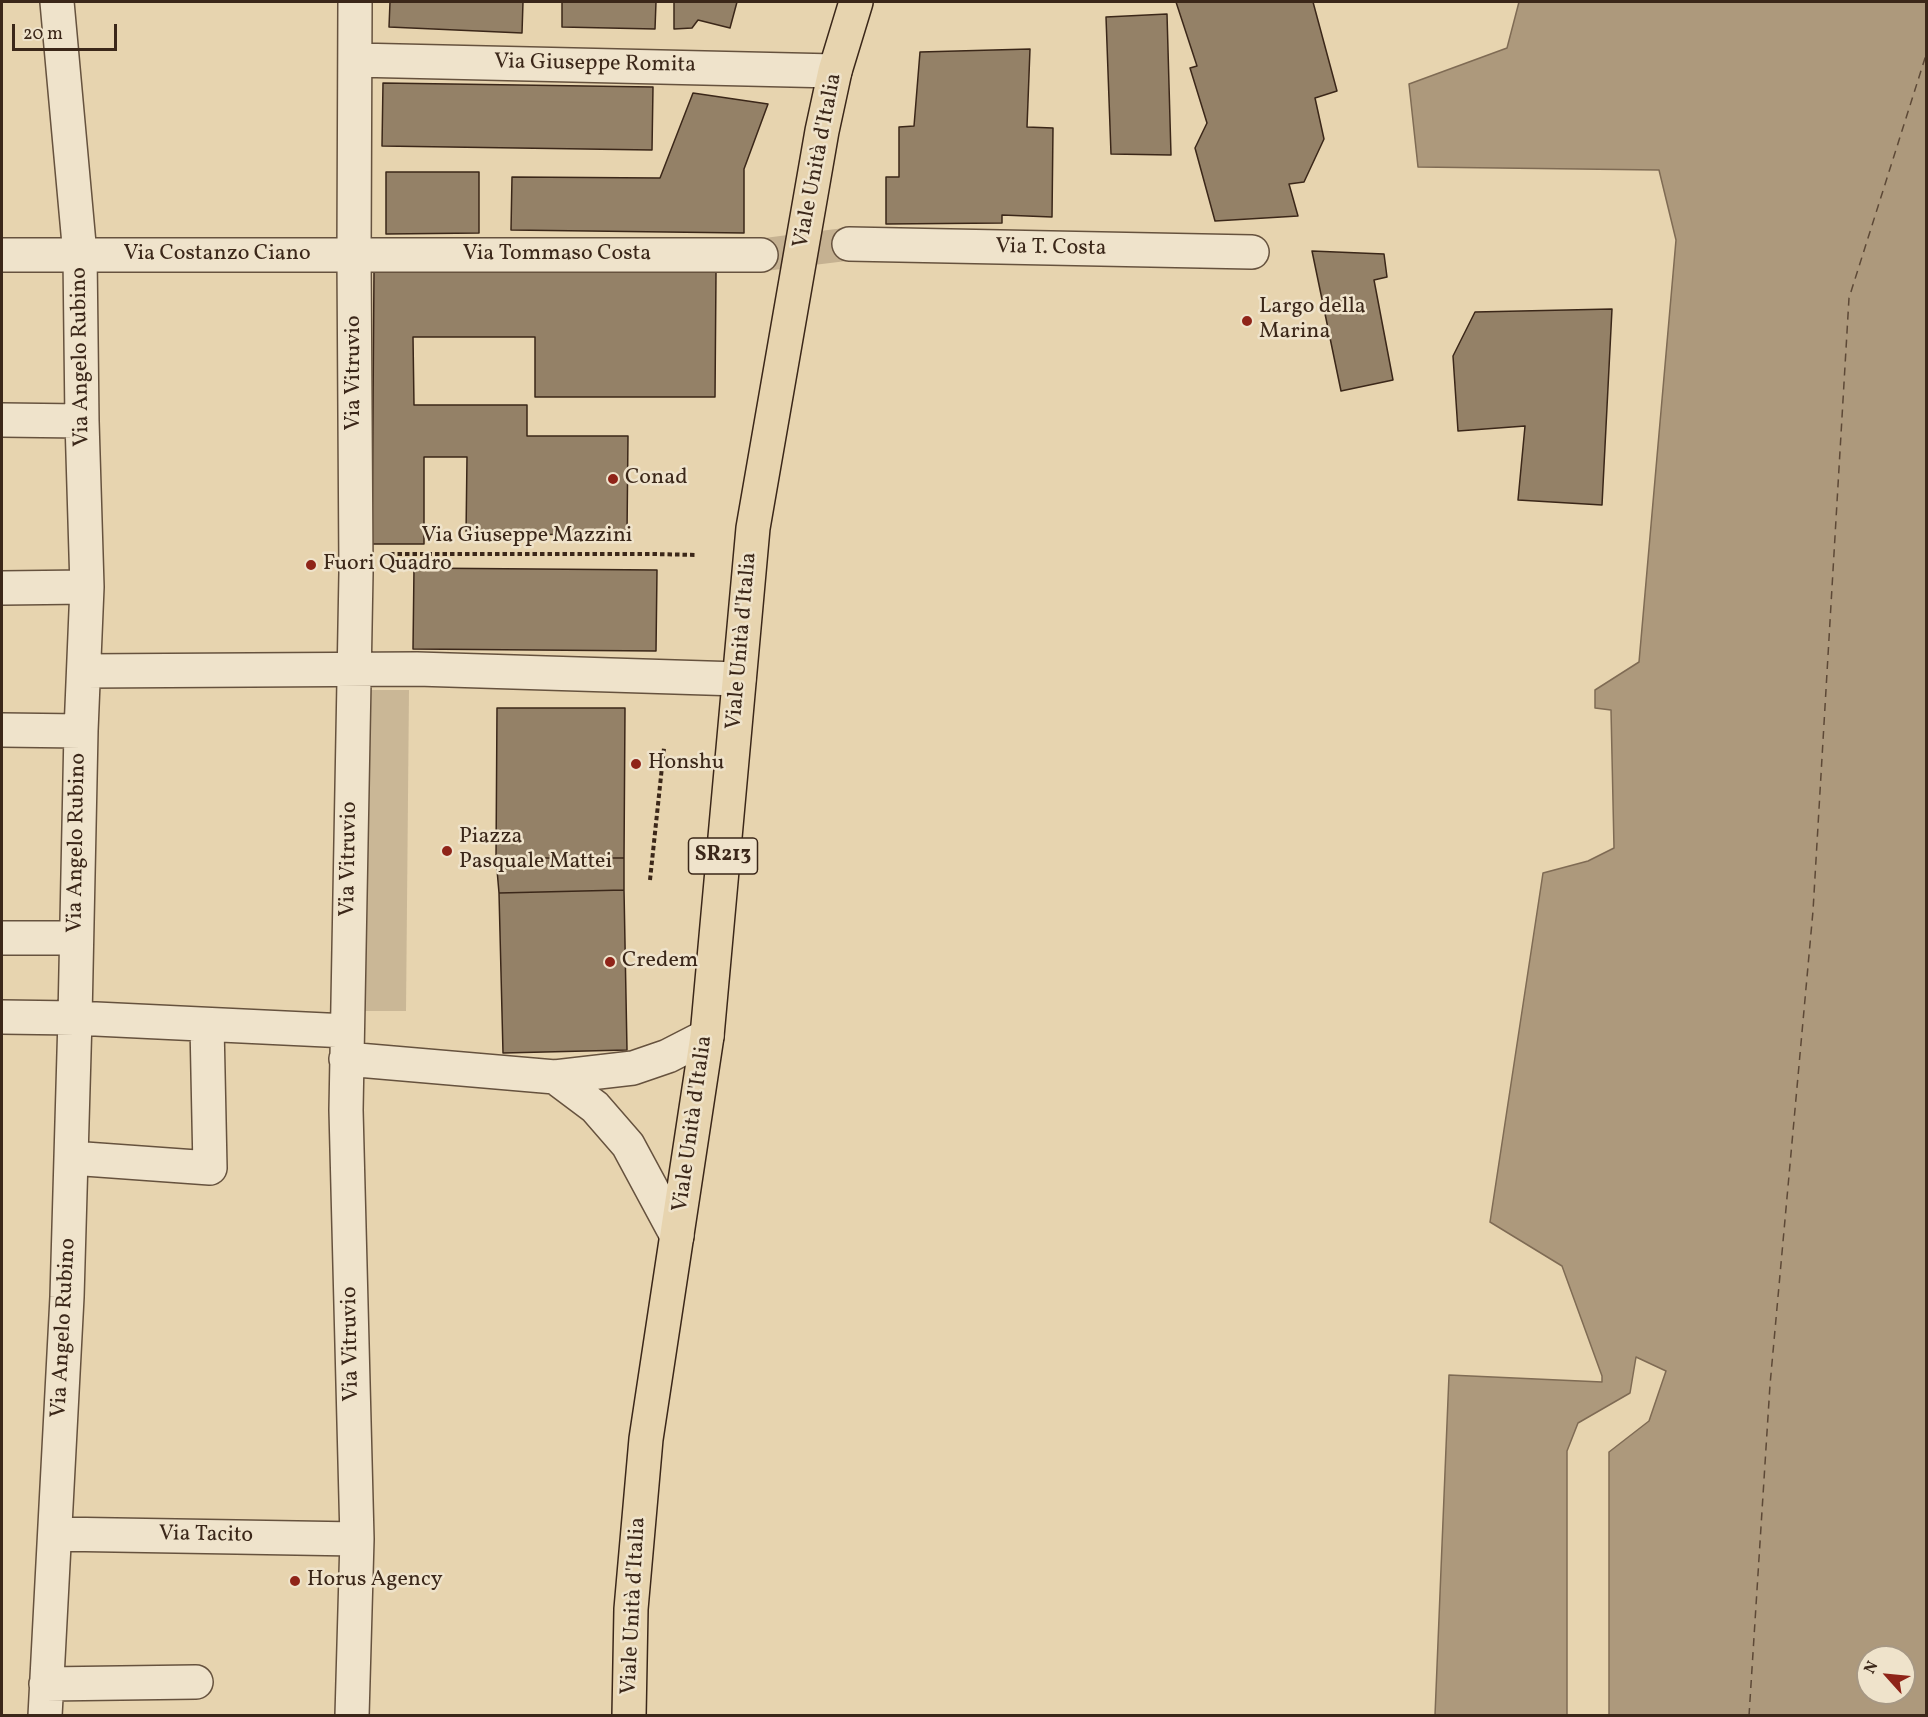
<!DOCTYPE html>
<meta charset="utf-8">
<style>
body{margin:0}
#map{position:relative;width:1928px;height:1717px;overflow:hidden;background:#e7d4af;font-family:Vollkorn,serif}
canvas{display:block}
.frame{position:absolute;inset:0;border:3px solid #3b2719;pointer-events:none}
.north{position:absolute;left:1856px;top:1645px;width:60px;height:60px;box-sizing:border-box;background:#efe3cb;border:2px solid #a79884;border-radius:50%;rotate:297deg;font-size:16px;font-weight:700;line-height:24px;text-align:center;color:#3b2719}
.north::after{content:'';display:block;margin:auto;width:21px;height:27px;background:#8f2418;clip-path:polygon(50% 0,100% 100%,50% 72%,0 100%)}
.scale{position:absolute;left:12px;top:24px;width:105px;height:27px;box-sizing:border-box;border:3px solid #3b2719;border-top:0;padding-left:8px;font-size:18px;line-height:21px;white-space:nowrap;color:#3b2719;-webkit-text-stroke:4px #efe3cb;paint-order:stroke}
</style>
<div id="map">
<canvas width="1928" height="1717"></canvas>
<div class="frame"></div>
<div class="north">N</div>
<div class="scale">20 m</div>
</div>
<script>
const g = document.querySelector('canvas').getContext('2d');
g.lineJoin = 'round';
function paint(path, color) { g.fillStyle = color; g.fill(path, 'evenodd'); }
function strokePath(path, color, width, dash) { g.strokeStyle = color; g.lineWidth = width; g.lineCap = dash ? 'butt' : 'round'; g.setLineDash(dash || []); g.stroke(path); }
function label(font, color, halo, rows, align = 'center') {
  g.font = font + ' Vollkorn,serif'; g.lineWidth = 5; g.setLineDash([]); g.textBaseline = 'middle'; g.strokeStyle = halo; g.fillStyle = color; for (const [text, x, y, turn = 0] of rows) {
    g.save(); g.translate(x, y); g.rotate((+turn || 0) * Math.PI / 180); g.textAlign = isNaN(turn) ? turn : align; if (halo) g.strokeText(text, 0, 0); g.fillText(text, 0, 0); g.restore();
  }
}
const green = new Path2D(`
 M368 690H409L406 1011H364Z`);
const water = new Path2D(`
 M1519 2H1926V1715H1609V1452L1649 1421 1666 1371 1636 1357 1630 1393 1578 1423 1567 1451V1715H1435L1449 1375 1602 1382V1376L1562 1266 1490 1222 1543 873 1588 861 1614 848 1611 710 1595 708V690L1639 662 1676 240 1659 170 1418 167 1409 84 1507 48ZM1868 1657H1904V1693H1868Z`);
const ferry = new Path2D(`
 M1749 1716 1770 1385 1813 911 1849 298 1926 55`);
const building = new Path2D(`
 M390 2H523L522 33 389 27Z
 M562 2H656L655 29 562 27Z
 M674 2H737L730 28 698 20 692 28 674 29Z
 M1176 2H1313L1337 91 1315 98 1324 139 1304 182 1289 184 1298 216 1215 221 1195 148 1207 123 1190 68 1197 66Z
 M1167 14 1171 155 1111 154 1106 17Z
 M1030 49 1027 127 1053 128 1052 217 1002 215V223L886 224V177H899V127L914 126 920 52Z
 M383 83 653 87 652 150 382 146Z
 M693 93 768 104 744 169V233L511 230 512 177 660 178Z
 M386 172H479V233L386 234Z
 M1312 251 1384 254 1387 277 1374 280 1393 380 1341 391Z
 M374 272H716L715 397H535V337H413L414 405H527V436H628L627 534 466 535 467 457H424V544H372Z
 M1612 309 1602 505 1518 500 1525 426 1458 431 1453 356 1475 312Z
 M414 568 657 570 656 651 413 649Z
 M497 708H625L624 858H496Z
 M496 858H624V890L499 893Z
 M624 890 627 1050 503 1053 499 893Z`);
const minorTunnel = new Path2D(`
 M761 255 849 244`);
const path = new Path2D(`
 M390 554H652L697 555
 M650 880 664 748`);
const minor = new Path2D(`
 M355 60 835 71
 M849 244 1252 252
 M2 255H761
 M2 420 82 421
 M2 588 87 587
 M85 671 417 669 739 679
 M2 730 81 731
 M2 938H76
 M2 1017 75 1018 347 1031
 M346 1059 555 1077 595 1107 628 1145 677 1236
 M555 1077 633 1068 668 1056 707 1036
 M71 1158 210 1168 207 1025
 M55 1534 357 1539
 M46 1684 196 1682
 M45 1716 67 1297 75 1018 81 731 87 587 82 421 80 255 57 2
 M352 1716 357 1539 346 1110 356 573 354 256 355 2`);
const major = new Path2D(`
 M629 1716 631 1609 646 1439 707 1036 753 528 822 131 835 71 856 2`);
const markers = [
 [1247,321,6,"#8f2418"],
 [613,479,6,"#8f2418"],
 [311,565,6,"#8f2418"],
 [636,764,6,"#8f2418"],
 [447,851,6,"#8f2418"],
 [610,962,6,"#8f2418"],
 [295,1581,6,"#8f2418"]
];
const shields = [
 [723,856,69]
];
const shieldNames = [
 ["SR213",723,856]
];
const streetNames = [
 ["Via Giuseppe Romita",595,65,1],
 ["Viale Unità d'Italia",819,161,-79],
 ["Via T. Costa",1051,249,1],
 ["Via Costanzo Ciano",217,255],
 ["Via Tommaso Costa",557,255],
 ["Via Angelo Rubino",82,357,-91],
 ["Via Vitruvio",355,373,-90],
 ["Via Giuseppe Mazzini",527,537],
 ["Viale Unità d'Italia",743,641,-85],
 ["Via Angelo Rubino",78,843,-89],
 ["Via Vitruvio",350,859,-89],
 ["Viale Unità d'Italia",694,1124,-82],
 ["Via Angelo Rubino",65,1328,-87],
 ["Via Vitruvio",352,1344,-91],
 ["Via Tacito",206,1536,1],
 ["Viale Unità d'Italia",635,1606,-87]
];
const poiNames = [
 ["Largo della",1259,308],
 ["Marina",1259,333],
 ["Conad",625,479],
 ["Fuori Quadro",323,565],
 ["Honshu",648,764],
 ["Piazza",459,838],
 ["Pasquale Mattei",459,863],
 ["Credem",622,962],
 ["Horus Agency",307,1581]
];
paint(green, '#cab796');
paint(water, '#ad997c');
strokePath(water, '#7f6b54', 1.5);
strokePath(ferry, '#5d4937', 1.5, [8, 6]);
paint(building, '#948167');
strokePath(building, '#3b2719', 1.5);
strokePath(minorTunnel, '#c5b191', 33, [33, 16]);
strokePath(minor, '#66523e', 36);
strokePath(major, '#3b2719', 36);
strokePath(path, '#3b2719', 4, [4.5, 3]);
strokePath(minor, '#efe3cb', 33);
strokePath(major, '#e7d4af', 33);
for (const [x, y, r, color] of markers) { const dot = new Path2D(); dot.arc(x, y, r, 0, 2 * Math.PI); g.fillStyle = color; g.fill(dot); strokePath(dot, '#efe3cb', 2); }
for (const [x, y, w] of shields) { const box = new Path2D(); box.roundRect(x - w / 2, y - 18, w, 36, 4.5); g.fillStyle = '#efe3cb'; g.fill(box); strokePath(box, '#3b2719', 1.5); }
label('bold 21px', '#3b2719', null, shieldNames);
label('22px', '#3b2719', '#efe3cb', streetNames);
label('22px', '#3b2719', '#efe3cb', poiNames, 'left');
</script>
